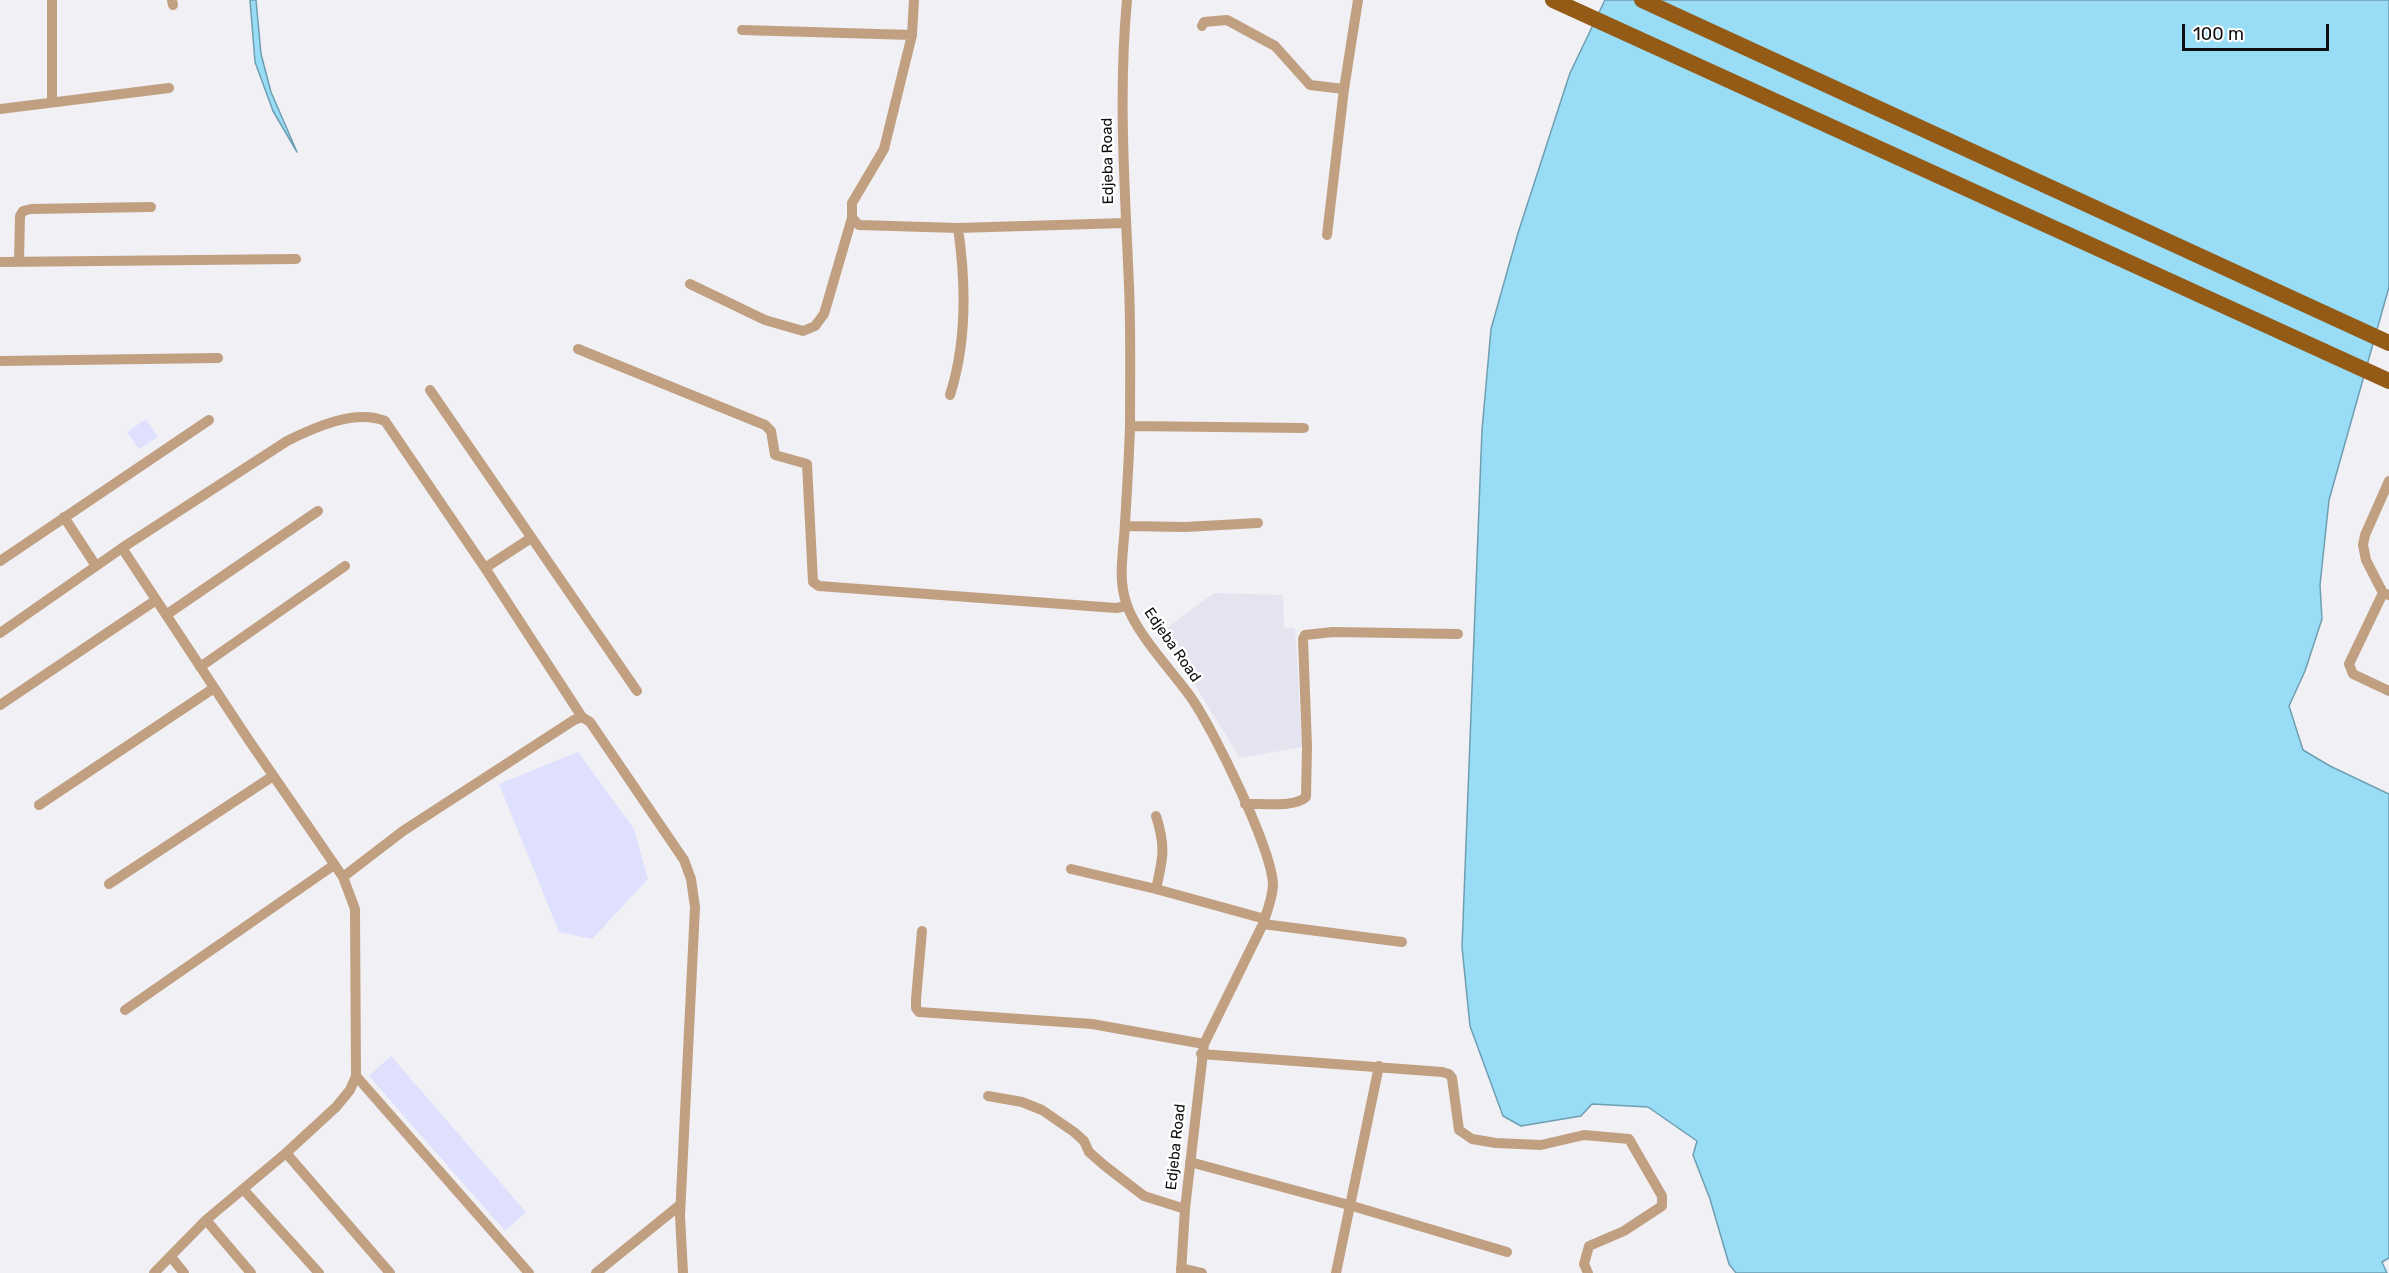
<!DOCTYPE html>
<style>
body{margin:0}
#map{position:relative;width:2389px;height:1273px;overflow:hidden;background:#f0f0f5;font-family:Rubik,sans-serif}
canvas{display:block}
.scale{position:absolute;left:2182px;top:24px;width:147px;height:27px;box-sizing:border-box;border:3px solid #0f0f11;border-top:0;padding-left:8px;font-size:18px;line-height:21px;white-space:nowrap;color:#0f0f11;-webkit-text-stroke:4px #fff;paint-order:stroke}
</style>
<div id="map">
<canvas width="2389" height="1273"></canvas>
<div class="scale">100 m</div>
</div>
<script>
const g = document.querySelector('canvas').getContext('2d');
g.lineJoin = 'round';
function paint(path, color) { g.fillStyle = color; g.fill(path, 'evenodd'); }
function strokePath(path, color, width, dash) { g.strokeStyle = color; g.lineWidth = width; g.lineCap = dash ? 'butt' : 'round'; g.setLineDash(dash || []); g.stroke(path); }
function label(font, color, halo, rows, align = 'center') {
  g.font = font + ' Rubik,sans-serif'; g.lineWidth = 5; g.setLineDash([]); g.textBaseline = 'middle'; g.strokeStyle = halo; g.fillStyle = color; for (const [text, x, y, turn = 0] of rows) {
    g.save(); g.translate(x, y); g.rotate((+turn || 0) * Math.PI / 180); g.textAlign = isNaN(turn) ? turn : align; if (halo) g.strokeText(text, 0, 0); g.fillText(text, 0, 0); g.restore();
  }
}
const built = new Path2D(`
 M1214 593 1283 595 1284 627 1295 628 1302 747 1240 758 1162 632Z`);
const green = new Path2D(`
 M146 419 158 437 139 449 127 432Z
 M578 752 634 829 648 879 592 939 559 932 499 784Z
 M391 1056 526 1212 505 1231 369 1076Z`);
const water = new Path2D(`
 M250 0H256L261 54 271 92 297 152 273 111 255 62Z
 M1605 0H2389V287L2329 500 2320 585 2322 619 2305 671 2289 706 2303 750 2330 766 2389 794V1258L2382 1262 2387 1273H1736L1729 1264 1710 1199 1693 1155 1697 1141 1648 1107 1592 1104 1581 1116 1521 1126 1503 1116 1470 1026 1462 947 1482 430 1491 329 1518 233 1570 73Z`);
const street = new Path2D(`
 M172 0 173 5
 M1127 0C1118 96 1125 189 1129 286 1131 332 1130 380 1130 426 1129 459 1127 491 1125 523 1124 550 1117 579 1127 605 1136 633 1172 671 1190 696 1213 728 1273 851 1273 886 1272 899 1267 912 1263 924L1204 1044 1185 1209 1181 1273
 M1202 26 1204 22 1227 20 1275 46 1310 85 1344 89 1358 0
 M742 30 912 35 884 149 852 203V218L859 225 958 228 1125 223
 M912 35 914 0
 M52 102V0
 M0 109 169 88
 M1327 235 1344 89
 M19 261 20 216 23 211 31 209 151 207
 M0 262 296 259
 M690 284 765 320 803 331 815 326 824 314 852 218
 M578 349 765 425 771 431 775 455 807 464 813 582 819 586 1116 608 1127 606
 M0 361 218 358
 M430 390 637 691
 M950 395C967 342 966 283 958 228
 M1130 426 1304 428
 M2389 481 2365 535 2363 545 2366 560 2383 593 2389 595
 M64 517 96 566
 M1125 526 1185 527 1258 523
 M122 548 248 739 343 877 355 909 356 1076 350 1090 336 1107 286 1153 206 1220 154 1273
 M0 561 209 420
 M485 568 531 538
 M2383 593 2349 664 2353 674 2389 691
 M166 615 318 511
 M0 633 122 548 287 441C315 427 355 409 385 421L485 568 582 717
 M200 667 345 566
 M0 705 156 600
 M1245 804C1261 803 1295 808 1306 797L1307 747 1303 639 1305 635 1333 632 1458 634
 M39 805 214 688
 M1156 816C1166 847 1163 858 1156 889
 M1071 869 1156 889 1265 919
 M343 877 403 831 574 720 582 717 590 722 684 860 691 879 695 907 680 1216 683 1273
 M109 884 273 776
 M1263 924 1402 942
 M922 931 916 999V1008L919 1012 1092 1024 1204 1044
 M125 1010 334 865
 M1201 1054 1442 1072 1449 1074 1452 1078 1459 1130 1472 1139 1496 1143 1541 1145 1584 1135 1629 1139 1662 1196V1206L1624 1231 1589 1246 1584 1264 1588 1273
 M356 1076 529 1273
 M988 1096 1022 1102 1042 1110 1074 1132 1084 1141 1089 1152 1105 1166 1144 1196 1185 1209
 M286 1153 390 1273
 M1190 1162 1349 1205 1507 1252
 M243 1189 319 1273
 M206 1220 251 1273
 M171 1257 184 1273
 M1181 1268 1202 1273
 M596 1273 680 1205
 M1336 1273 1379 1066`);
const primary = new Path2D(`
 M1553 0 2389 381
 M1642 0 2389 343`);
const streetNames = [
 ["Edjeba Road",1108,161,-91],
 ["Edjeba Road",1172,645,55],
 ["Edjeba Road",1176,1147,-84]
];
paint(built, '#e3e4ef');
paint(green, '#dfe0fe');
paint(water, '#98dcf5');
strokePath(water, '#6f9eb1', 1.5);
strokePath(street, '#c1a082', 10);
strokePath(primary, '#945b17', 16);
label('15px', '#0f0f11', '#fff', streetNames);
</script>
